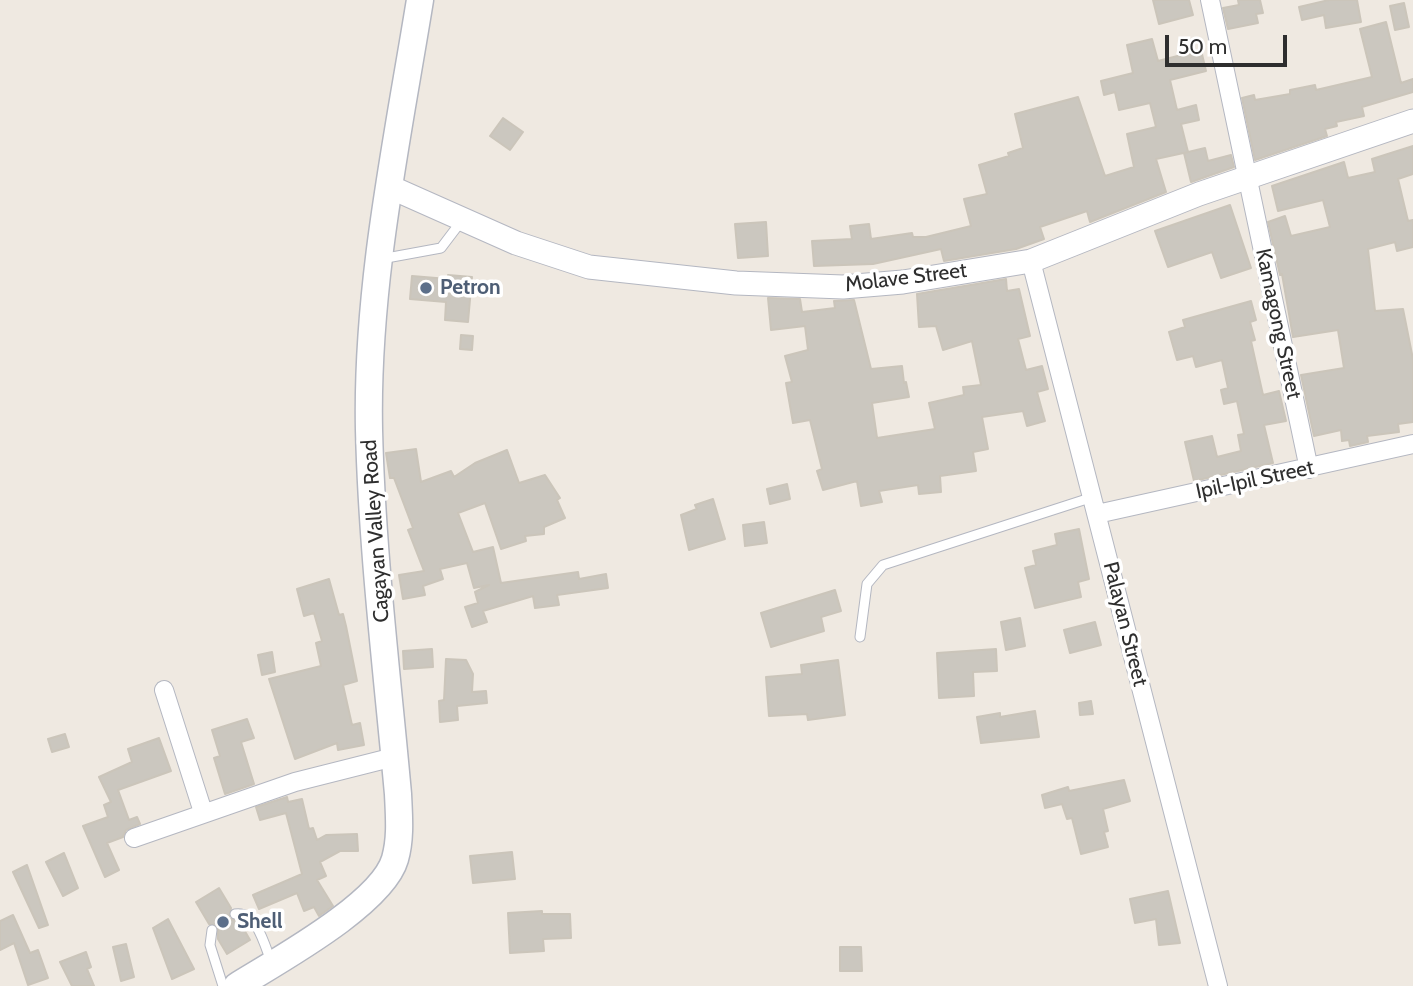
<!DOCTYPE html>
<style>
body{margin:0}
#map{position:relative;width:1413px;height:986px;overflow:hidden;background:#efe9e1;font-family:Cabin,sans-serif}
canvas{display:block}
.scale{position:absolute;left:1165px;top:35px;width:122px;height:32px;box-sizing:border-box;border:4px solid #2e2e2e;border-top:0;padding-left:9px;font-size:21px;line-height:24px;white-space:nowrap;color:#2e2e2e;-webkit-text-stroke:5px #fff;paint-order:stroke}
</style>
<div id="map">
<canvas width="1413" height="986"></canvas>
<div class="scale">50 m</div>
</div>
<script>
const g = document.querySelector('canvas').getContext('2d');
g.lineJoin = 'round';
function paint(path, color) { g.fillStyle = color; g.fill(path, 'evenodd'); }
function strokePath(path, color, width, dash) { g.strokeStyle = color; g.lineWidth = width; g.lineCap = dash ? 'butt' : 'round'; g.setLineDash(dash || []); g.stroke(path); }
function label(font, color, halo, rows, align = 'center') {
  g.font = font + ' Cabin,sans-serif'; g.lineWidth = 7; g.setLineDash([]); g.textBaseline = 'middle'; g.strokeStyle = halo; g.fillStyle = color; for (const [text, x, y, turn = 0] of rows) {
    g.save(); g.translate(x, y); g.rotate((+turn || 0) * Math.PI / 180); g.textAlign = isNaN(turn) ? turn : align; if (halo) g.strokeText(text, 0, 0); g.fillText(text, 0, 0); g.restore();
  }
}
const building = new Path2D(`
 M1153 0H1189L1193 15 1159 24Z
 M1238 0H1260L1263 13 1256 14 1258 23 1228 29 1223 8 1239 5Z
 M1329 0H1357L1361 22 1326 28 1324 15 1302 20 1299 7Z
 M1404 3 1409 27 1395 30 1390 6Z
 M1386 22 1401 83 1413 79V92L1362 107 1364 116 1336 122 1337 126 1325 129 1327 136 1255 160 1242 98 1254 95 1255 100 1290 94V90L1315 85 1316 90 1372 77 1360 29Z
 M1152 39 1158 61 1201 50 1206 71 1170 80 1177 110 1196 105 1199 120 1181 124 1188 152 1156 159 1166 192 1090 222 1087 211 1040 227 1044 239 1016 249 944 261 941 249 873 264 814 266 812 241 852 239 850 226 869 224 871 239 912 233 913 237H926L971 226 964 199 987 194 979 165 1009 156 1008 153 1023 148 1015 114 1078 97 1105 176 1134 167 1127 134 1156 127 1150 103 1119 110 1115 92 1104 95 1101 81 1133 73 1127 45Z
 M503 118 523 132 510 150 490 136Z
 M1413 146V174L1398 179 1408 221 1413 220V247L1397 251 1395 242 1368 249 1375 311 1403 309 1413 359V422L1398 424 1399 432 1367 436 1368 442 1350 446 1349 440 1342 441 1341 430 1314 436 1301 375 1344 368 1338 330 1293 337 1282 274 1280 275 1268 222 1285 216 1291 236 1330 227 1323 200 1278 211 1272 186 1344 162 1348 178 1375 172 1372 159Z
 M1205 148 1208 161 1231 155 1234 167 1191 182 1184 153Z
 M1230 205 1251 268 1221 278 1212 252 1168 267 1155 231Z
 M766 222 768 256 738 258 735 224Z
 M448 275 472 277 468 322 445 320 446 302 410 299 412 276 448 279Z
 M1006 279 1007 291 1019 289 1030 336 1018 339 1026 370 1042 366 1048 389 1037 392 1045 421 1027 426 1023 411 982 417 988 449 973 452 976 471 940 476 941 492 919 494 918 485 879 491 882 502 861 506 857 481 823 490 817 471 822 469 810 420 793 423 786 383 792 382 785 356 808 350 805 326 771 330 768 298 800 299 802 312 835 308 834 301 854 300 871 369 902 366 904 383 906 382 909 397 872 403 877 438 935 429 929 403 964 395 963 387 981 385 972 341 943 350 936 326 919 327 917 294Z
 M1251 301 1256 320 1250 322 1255 340 1251 341 1263 395 1279 391 1286 421 1264 425 1273 463 1194 481 1185 442 1212 436 1217 457 1241 451 1238 435 1244 434 1237 401 1224 404 1221 390 1228 388 1222 360 1196 367 1193 356 1177 360 1169 332 1185 327 1183 320Z
 M461 335 473 336 472 350 460 349Z
 M416 449 421 482 451 471 454 477 475 463 507 450 519 483 545 475 560 498 557 500 565 518 544 527V534L525 536 526 541 501 549 485 503 458 513 473 552 493 547 501 583 578 572 579 579 606 574 608 588 557 595 559 605 535 608 533 596 483 611 487 622 472 627 465 607 478 603 475 592 489 585 474 588 467 563 440 569 443 579 423 586 425 595 403 599 399 575 424 571 408 530 413 528 394 478H390L386 453Z
 M787 484 790 499 770 504 767 489Z
 M713 499 725 539 689 550 681 515 697 509 695 505Z
 M764 522 767 543 745 546 743 525Z
 M1079 529 1089 579 1078 582 1081 597 1035 608 1025 568 1036 565 1033 551 1057 545 1055 534Z
 M329 579 339 615 343 614 346 626 357 681 343 685 352 725 360 723 364 745 338 750 337 743 295 759 269 679 321 666 316 643 322 641 314 613 304 616 297 589Z
 M835 590 841 611 821 617 824 631 771 647 761 613Z
 M1020 618 1025 646 1006 650 1001 622Z
 M1095 622 1101 645 1070 653 1064 630Z
 M432 649 433 667 404 669 403 651Z
 M996 649 997 671 973 672 974 696 939 698 937 653Z
 M272 652 275 672 262 675 258 655Z
 M446 659 466 660 473 674 472 692 486 691 487 703 457 706 458 720 440 722 439 701 444 700Z
 M838 660 845 715 808 720 807 714 769 716 766 677 802 674 801 665Z
 M1091 701 1093 714 1080 715 1079 703Z
 M1035 711 1039 737 981 743 977 717 1000 713V717Z
 M247 719 254 738 241 742 254 784 225 794 214 758 220 756 212 730Z
 M65 734 69 747 52 752 48 739Z
 M159 738 171 771 118 790 129 820 137 817 140 824 126 830 123 837 107 843 119 870 105 877 83 826 108 817 104 805 111 802 99 777 132 762 128 749Z
 M1124 780 1130 801 1103 809 1108 831 1104 832 1108 847 1081 854 1072 818 1067 819 1062 804 1045 808 1042 795 1068 787 1069 791Z
 M287 797 288 802 302 799 309 829 313 828 317 840 326 835 357 834 358 851H340L320 862 326 876 317 880 333 906 319 916 314 907 304 911 297 893 259 909 253 895 302 874 286 813 260 820 256 807Z
 M512 852 515 879 473 883 470 856Z
 M64 853 78 888 63 896 46 862Z
 M27 865 48 925 39 928 13 872Z
 M219 888 231 908 229 918 239 921 250 940 227 954 218 939V927L209 924 196 902Z
 M1168 891 1180 943 1159 945 1156 919 1135 923 1130 899Z
 M542 911V914H570L571 938 543 939 544 951 510 953 508 913Z
 M13 915 30 953 38 950 48 978 28 985 14 943 0 950V921Z
 M168 919 194 969 172 979 153 928Z
 M126 944 134 977 121 981 113 947Z
 M840 947H861L862 971H840Z
 M86 952 91 967 87 969 94 986H72L60 962Z`);
const service = new Path2D(`
 M381 259 441 248 463 219
 M860 637 867 584 883 565 1093 497
 M235 914C257 910 265 947 272 964
 M212 930 210 945 223 986`);
const minor = new Path2D(`
 M1210 0 1309 469
 M1031 261 1218 986
 M1097 514 1413 444
 M164 690 203 812
 M134 838 295 782 394 757`);
const tertiary = new Path2D(`
 M390 187 516 243 589 267 736 283 843 287 903 282 1031 261 1199 194 1413 121`);
const secondary = new Path2D(`
 M237 986C277 961 382 904 395 859 401 838 399 816 398 794 387 673 372 552 369 430 366 286 397 142 420 0`);
const markers = [
 [426,288,7,"#5c6f8a"],
 [223,922,7,"#5c6f8a"]
];
const streetNames = [
 ["Molave Street",906,278,-7],
 ["Kamagong Street",1278,324,78],
 ["Ipil-Ipil Street",1255,480,-12],
 ["Cagayan Valley Road",376,531,-94],
 ["Palayan Street",1125,624,76]
];
const serviceNames = [
 ["Petron",440,288],
 ["Shell",237,922]
];
paint(building, '#cbc7bf');
strokePath(building, '#cbc5ba', 2);
strokePath(service, '#b4b7c1', 11);
strokePath(minor, '#b4b7c1', 20);
strokePath(tertiary, '#b4b7c1', 25);
strokePath(secondary, '#b4b7c1', 29);
strokePath(service, '#fff', 9);
strokePath(minor, '#fff', 18);
strokePath(tertiary, '#fff', 23);
strokePath(secondary, '#fff', 26);
for (const [x, y, r, color] of markers) { const dot = new Path2D(); dot.arc(x, y, r, 0, 2 * Math.PI); g.fillStyle = color; g.fill(dot); strokePath(dot, '#fff', 2.5); }
label('21px', '#2e2e2e', '#fff', streetNames);
label('bold 21px', '#4e5e75', '#fff', serviceNames, 'left');
</script>
